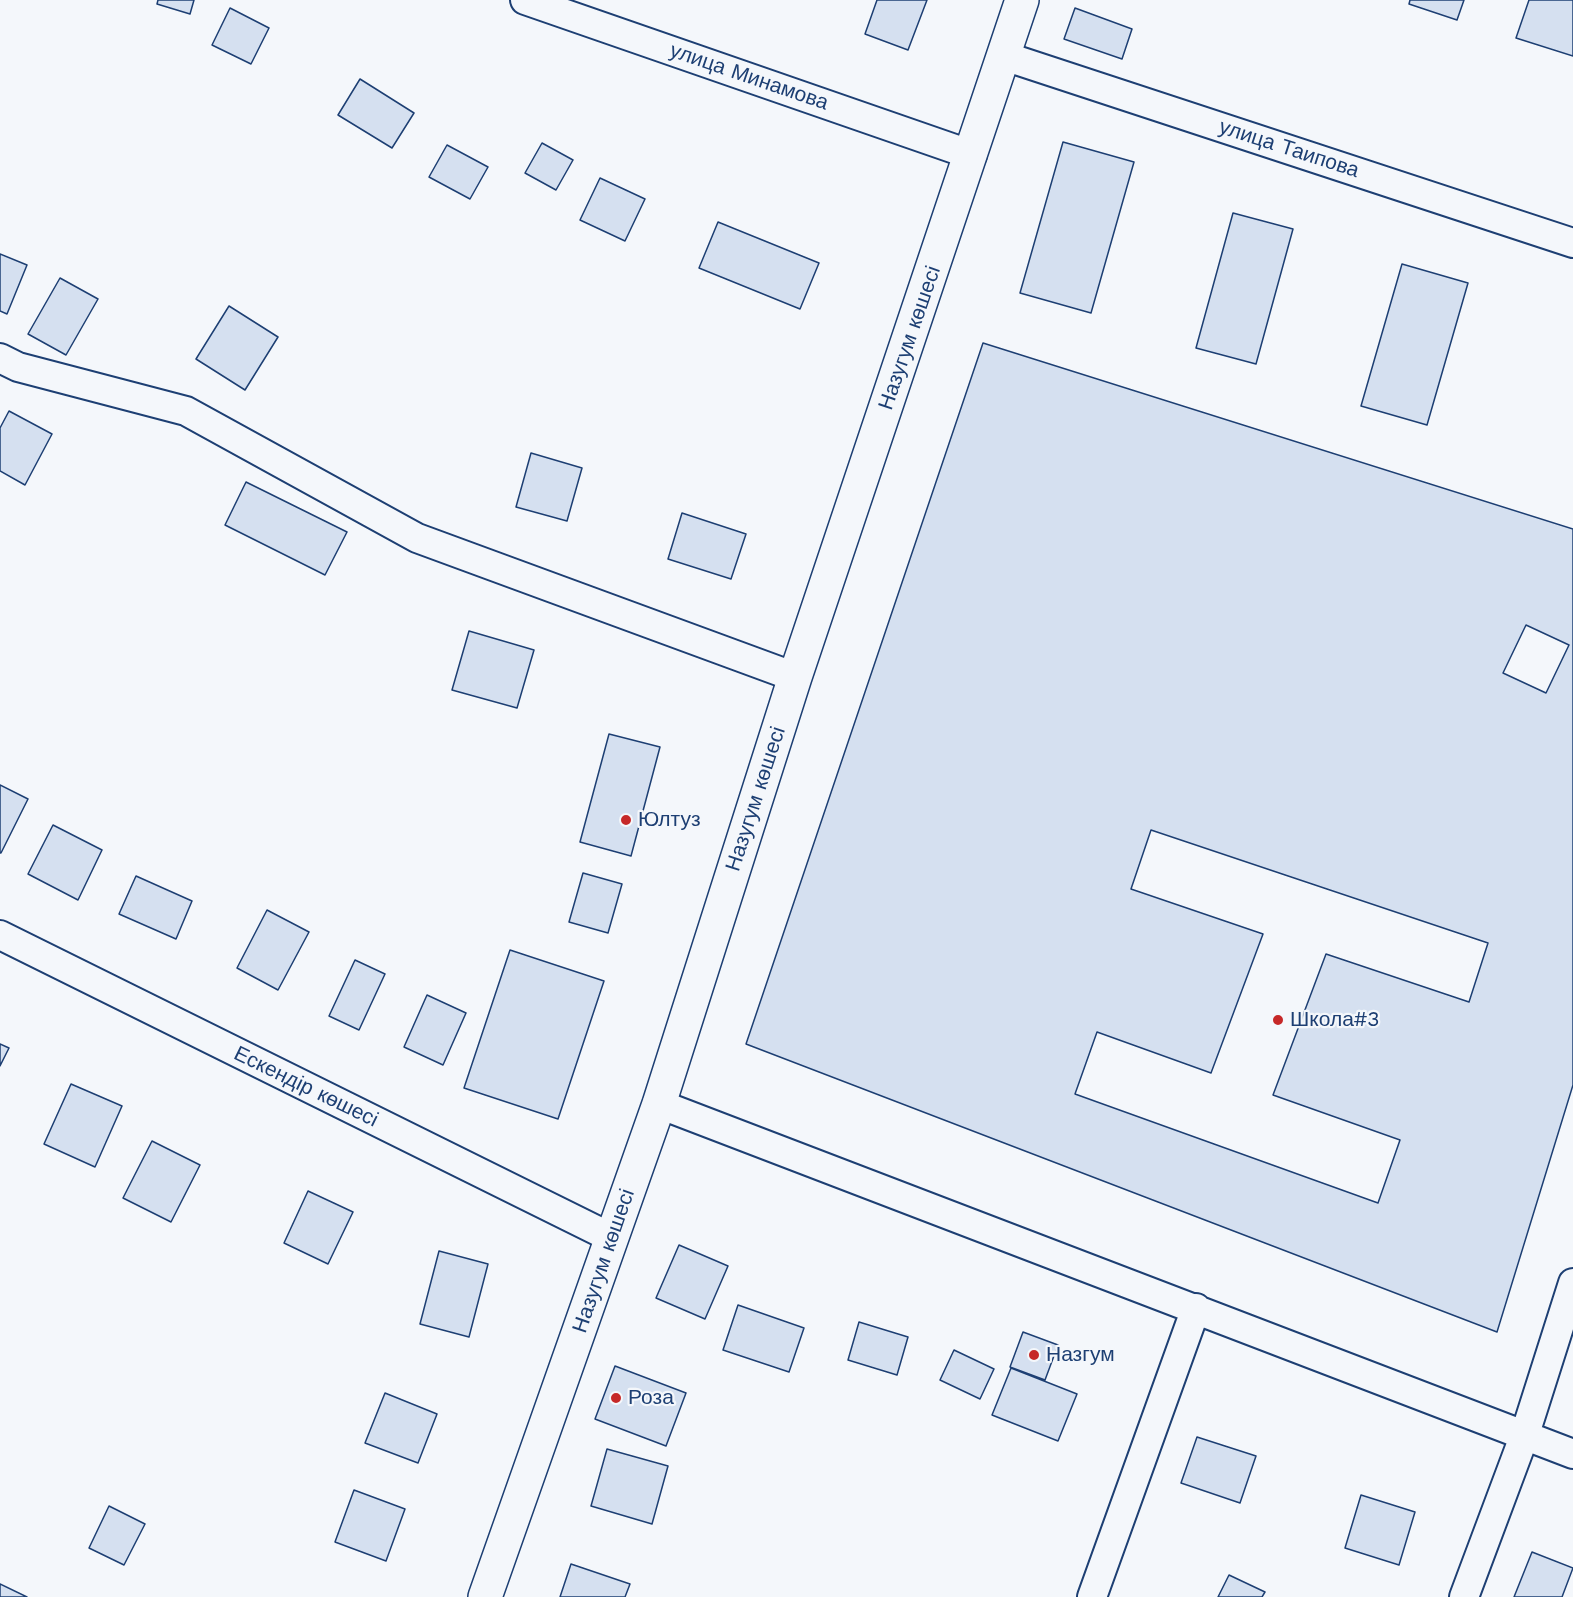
<!DOCTYPE html>
<html>
<head>
<meta charset="utf-8">
<style>
  body { margin:0 }
  canvas { display:block; background:#f4f7fb }
</style>
</head>
<body>
<canvas width="1573" height="1597"></canvas>
<script>
const ctx = document.querySelector('canvas').getContext('2d');
ctx.lineJoin = 'round';
function paint(path, color) {
  ctx.fillStyle = color;
  ctx.fill(path, 'evenodd');
}
function trace(path, color, width, dash) {
  ctx.strokeStyle = color;
  ctx.lineWidth = width;
  ctx.lineCap = dash ? 'butt' : 'round';
  ctx.setLineDash(dash || []);
  ctx.stroke(path);
}
function write(font, color, halo, rows, align = 'center') {
  ctx.font = font + ' "Work Sans",sans-serif';
  ctx.lineWidth = 4.5;
  ctx.setLineDash([]);
  ctx.textBaseline = 'middle';
  ctx.strokeStyle = halo;
  ctx.fillStyle = color;
  for (const [text, x, y, turn = 0] of rows) {
    ctx.save();
    ctx.translate(x, y);
    ctx.rotate((+turn || 0) * Math.PI / 180);
    ctx.textAlign = isNaN(turn) ? turn : align;
    if (halo) ctx.strokeText(text, 0, 0);
    ctx.fillText(text, 0, 0);
    ctx.restore();
  }
}
const building = new Path2D(`
  M158 0H194L190 14 157 4Z
  M877 0H927L908 50 865 34Z
  M1410 0H1464L1457 20 1409 4Z
  M1529 0H1573V56L1516 38Z
  M230 8 269 28 251 64 212 45Z
  M1075 8 1132 29 1122 59 1064 39Z
  M360 79 414 113 392 148 338 115Z
  M1063 142 1134 162 1091 313 1020 293Z
  M542 143 573 160 556 190 525 173Z
  M447 145 488 167 470 199 429 177Z
  M600 178 645 199 625 241 580 220Z
  M1233 213 1293 229 1256 364 1196 348Z
  M718 222 819 263 800 309 699 268Z
  M0 254 27 265 7 314 0 311Z
  M1402 264 1468 283 1427 425 1361 406Z
  M60 278 98 299 66 355 28 334Z
  M229 306 278 337 245 390 196 359Z
  M983 343 1573 529V1085L1497 1332 746 1044Z
  M9 411 52 434 25 485 0 471V428Z
  M531 453 582 468 567 521 516 507Z
  M246 482 347 532 325 575 225 525Z
  M682 513 746 534 731 579 668 559Z
  M1526 625 1569 645 1546 693 1503 673Z
  M469 631 534 650 517 708 452 690Z
  M609 734 660 747 631 856 580 842Z
  M0 785 28 799 1 853H0Z
  M53 825 102 850 78 900 28 874Z
  M1151 830 1488 943 1469 1002 1326 954 1273 1095 1400 1140 1378 1203 1075 1094 1097 1032 1211 1073 1263 934 1131 889Z
  M583 873 622 884 608 933 569 922Z
  M136 876 192 901 176 939 119 914Z
  M267 910 309 932 278 990 237 968Z
  M510 950 604 981 558 1119 464 1088Z
  M355 960 385 974 359 1030 329 1016Z
  M427 995 466 1013 443 1065 404 1047Z
  M0 1044 9 1048 0 1066Z
  M71 1084 122 1106 95 1167 44 1144Z
  M152 1141 200 1165 171 1222 123 1198Z
  M308 1191 353 1212 328 1264 284 1243Z
  M679 1245 728 1266 705 1319 656 1298Z
  M439 1251 488 1264 469 1337 420 1324Z
  M738 1305 804 1328 789 1372 723 1350Z
  M859 1322 908 1337 897 1375 848 1360Z
  M1023 1332 1058 1345 1045 1380 1010 1367Z
  M954 1350 994 1369 980 1399 940 1380Z
  M615 1366 686 1393 666 1446 595 1419Z
  M1011 1368 1077 1394 1058 1441 992 1415Z
  M385 1393 437 1414 418 1463 365 1443Z
  M1197 1437 1256 1456 1240 1503 1181 1483Z
  M607 1449 668 1466 652 1524 591 1506Z
  M354 1490 405 1509 386 1561 335 1542Z
  M1361 1495 1415 1512 1399 1565 1345 1548Z
  M109 1506 145 1524 124 1565 89 1548Z
  M1532 1552 1573 1568 1562 1597H1514Z
  M571 1564 630 1584 625 1597H560Z
  M1229 1575 1265 1592 1262 1597H1218Z
  M0 1584 27 1597H0Z`);
const street = new Path2D(`
  M525 0 972 155
  M1004 56 1573 243
  M0 358 18 367 186 411 417 538 795 677
  M0 935 612 1238
  M659 1104 1573 1454
  M1092 1597 1196 1308
  M1464 1597 1525 1434 1573 1283`);
const secondary = new Path2D(`
  M485 1597 659 1104 795 677 1022 0`);
const markers = [
  [626,820,6,"#c62828"],
  [1278,1020,6,"#c62828"],
  [1034,1355,6,"#c62828"],
  [616,1398,6,"#c62828"]
];
const streetNames = [
  ["улица Минамова",749,77,19],
  ["улица Таипова",1289,149,18],
  ["Назугум көшесі",910,338,-71],
  ["Назугум көшесі",756,799,-72],
  ["Ескендір көшесі",306,1087,26],
  ["Назугум көшесі",604,1261,-71]
];
const poiNames = [
  ["Юлтуз",638,820],
  ["Школа#3",1290,1020],
  ["Назгум",1046,1355],
  ["Роза",628,1398]
];
paint(building, '#d5e0f0');
trace(building, '#1d3f73', 1.5);
trace(street, '#1d3f73', 32);
trace(secondary, '#1d3f73', 36);
trace(street, '#f4f7fb', 28);
trace(secondary, '#f4f7fb', 33);
for (const [x, y, r, color] of markers) {
  const dot = new Path2D();
  dot.arc(x, y, r, 0, 2 * Math.PI);
  ctx.fillStyle = color;
  ctx.fill(dot);
  trace(dot, '#f4f7fb', 2);
}
write('21px', '#1d3f73', '#f4f7fb', streetNames);
write('21px', '#1d3f73', '#f4f7fb', poiNames, 'left');
</script>
</body>
</html>
